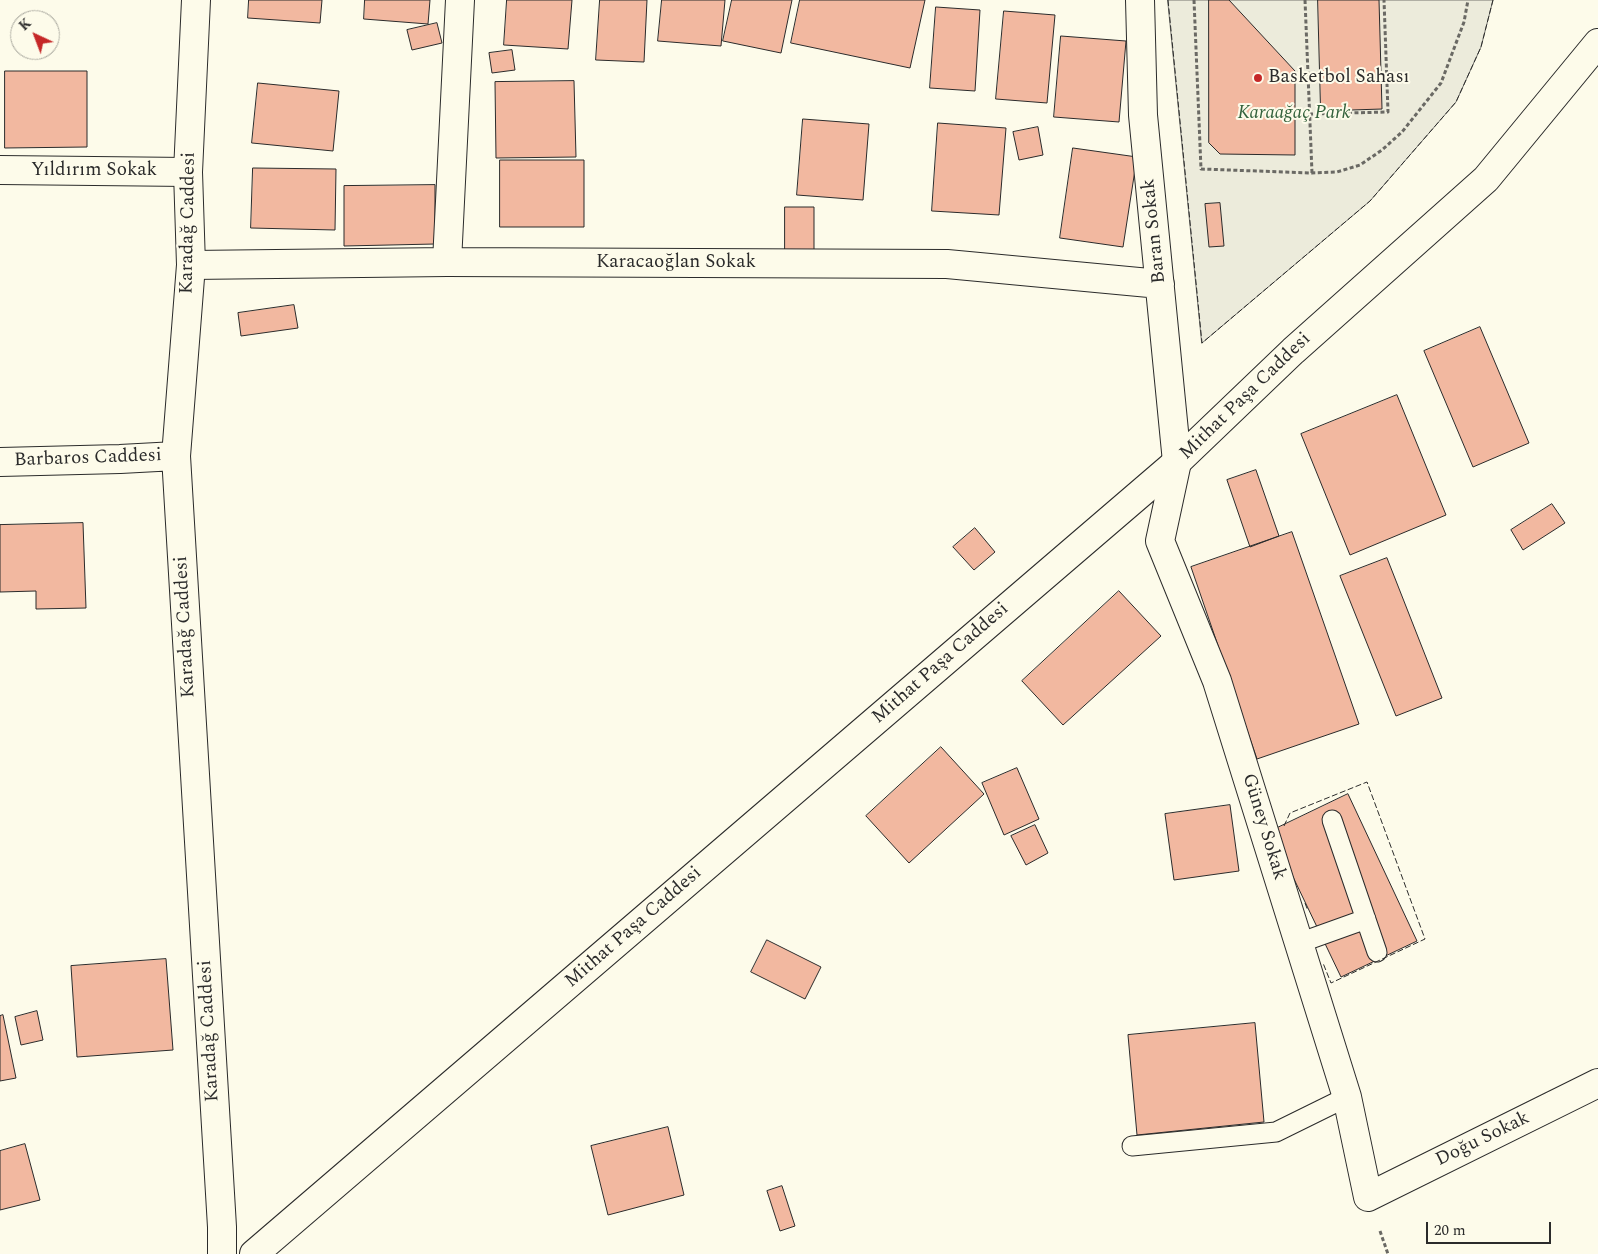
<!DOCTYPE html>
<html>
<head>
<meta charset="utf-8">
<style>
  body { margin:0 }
  #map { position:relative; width:1598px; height:1254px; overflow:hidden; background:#fdfbea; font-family:Spectral,serif }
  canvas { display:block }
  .north { position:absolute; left:10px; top:10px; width:50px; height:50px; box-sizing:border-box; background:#fdfbea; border:1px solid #a9a89e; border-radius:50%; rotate:317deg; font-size:14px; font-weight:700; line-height:20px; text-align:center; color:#2b2b2b }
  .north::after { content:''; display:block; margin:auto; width:18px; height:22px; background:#c62828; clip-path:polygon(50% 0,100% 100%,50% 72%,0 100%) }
  .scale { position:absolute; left:1426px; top:1222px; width:125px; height:22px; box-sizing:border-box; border:2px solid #2b2b2b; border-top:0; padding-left:6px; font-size:15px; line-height:18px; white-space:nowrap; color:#2b2b2b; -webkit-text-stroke:4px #fdfbea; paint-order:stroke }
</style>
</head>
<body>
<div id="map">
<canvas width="1598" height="1254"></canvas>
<div class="north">K</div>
<div class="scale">20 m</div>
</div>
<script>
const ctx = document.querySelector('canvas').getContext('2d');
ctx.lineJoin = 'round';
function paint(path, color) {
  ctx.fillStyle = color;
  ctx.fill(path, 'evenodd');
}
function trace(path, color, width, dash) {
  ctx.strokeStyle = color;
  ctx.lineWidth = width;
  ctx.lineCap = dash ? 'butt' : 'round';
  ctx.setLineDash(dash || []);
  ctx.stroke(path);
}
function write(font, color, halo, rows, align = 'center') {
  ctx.font = font + ' Spectral,serif';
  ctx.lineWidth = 4;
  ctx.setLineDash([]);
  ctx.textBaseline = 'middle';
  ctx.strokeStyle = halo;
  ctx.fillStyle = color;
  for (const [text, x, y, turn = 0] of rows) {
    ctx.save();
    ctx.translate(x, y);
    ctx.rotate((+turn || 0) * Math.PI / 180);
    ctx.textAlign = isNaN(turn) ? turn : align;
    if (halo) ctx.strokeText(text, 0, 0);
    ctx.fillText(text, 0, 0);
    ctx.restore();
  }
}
const green = new Path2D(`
  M1168 0H1493L1481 47 1456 102 1370 201 1202 343Z`);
const building = new Path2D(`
  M249 0H322L320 23 248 18Z
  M365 0H430L428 24 364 19Z
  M507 0H572L568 49 504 45Z
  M600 0H647L644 62 596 60Z
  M662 0H725L721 46 658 41Z
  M732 0H792L781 53 723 41Z
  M800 0H925L910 68 791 43Z
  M1209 0H1229L1295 71V155L1220 154 1209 143Z
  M1318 0H1379L1382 109 1321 111Z
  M936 7 980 10 975 91 930 88Z
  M1004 11 1055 15 1047 103 996 99Z
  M437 23 442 43 412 50 407 30Z
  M1061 36 1126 41 1119 122 1054 117Z
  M512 50 515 70 492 73 489 53Z
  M5 71H87V147L5 148Z
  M574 81 576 157 496 158 495 82Z
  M258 83 339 91 333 151 252 143Z
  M803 119 869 124 863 200 797 195Z
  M938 123 1006 128 999 215 932 211Z
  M1038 127 1043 155 1019 160 1013 132Z
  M1073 148 1137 157 1123 247 1060 238Z
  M500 160H584V227H500Z
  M253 168 336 169 335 230 251 228Z
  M435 185V244L344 246V186Z
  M1220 203 1224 246 1209 247 1205 204Z
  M785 207H814V252L785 253Z
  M294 305 298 328 241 336 238 313Z
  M1480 327 1529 443 1473 467 1424 351Z
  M1397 395 1446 515 1350 555 1301 434Z
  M1256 470 1279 536 1250 547 1227 480Z
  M1552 504 1565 523 1523 550 1511 530Z
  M83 523 86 608 36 609V591L0 592V525Z
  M975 528 995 552 974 570 953 547Z
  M1292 532 1359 724 1257 759 1191 567Z
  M1387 558 1442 698 1396 716 1340 576Z
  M1119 591 1161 636 1063 725 1022 681Z
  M941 747 984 794 909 863 866 816Z
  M1017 768 1039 819 1004 835 982 783Z
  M1348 794 1417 941 1341 977 1271 831Z
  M1230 805 1239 871 1174 880 1165 814Z
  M1035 825 1048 853 1026 865 1011 836Z
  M767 940 821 967 805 999 751 972Z
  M166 959 173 1050 77 1057 71 966Z
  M37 1011 43 1040 21 1045 15 1017Z
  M3 1015 16 1078 0 1081V1016Z
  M1255 1023 1264 1122 1137 1135 1128 1035Z
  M668 1127 684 1195 608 1215 591 1146Z
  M25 1144 40 1200 0 1210V1151Z
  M782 1186 795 1226 780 1231 767 1191Z`);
const path = new Path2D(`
  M1194 0 1201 169 1312 173 1337 172 1360 165 1382 150 1402 132 1441 83 1464 22 1468 0
  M1305 0 1312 173
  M1309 114 1388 112 1384 0
  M1380 1231 1388 1254`);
const service = new Path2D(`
  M1332 820 1377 952
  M1299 943 1366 919
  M1132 1146 1276 1132 1347 1097`);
const minor = new Path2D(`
  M1140 0 1143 115 1177 462 1160 541 1217 681 1347 1097 1368 1197 1598 1083
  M0 170 188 172
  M447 262 460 0
  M191 265 447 262 947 264 1160 284`);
const tertiary = new Path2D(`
  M196 0 188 172 191 265 176 456 222 1227V1254
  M0 462 120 459 176 456
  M254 1254 1177 462 1293 351 1486 179 1598 43`);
const fence = new Path2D(`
  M1168 0 1202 343 1370 201 1456 102 1481 47 1493 0
  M1284 826 1290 813 1367 782 1425 939 1331 983 1323 963
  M1305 903 1308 911`);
const markers = [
  [1258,78,5,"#c62828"]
];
const poiNames = [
  ["Basketbol Sahası",1268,78]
];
const parkNames = [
  ["Karaağaç Park",1294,114]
];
const streetNames = [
  ["Yıldırım Sokak",94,171],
  ["Karadağ Caddesi",189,223,-89],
  ["Baran Sokak",1155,231,-96],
  ["Karacaoğlan Sokak",676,263],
  ["Mithat Paşa Caddesi",1246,397,-44],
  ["Barbaros Caddesi",88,459,-2],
  ["Karadağ Caddesi",186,627,-93],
  ["Mithat Paşa Caddesi",941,664,-41],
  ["Güney Sokak",1263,827,73],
  ["Mithat Paşa Caddesi",634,928,-41],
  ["Karadağ Caddesi",210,1031,-93],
  ["Doğu Sokak",1483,1140,-26]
];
paint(green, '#ecebdb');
trace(green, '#74746e', 1);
paint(building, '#f2b8a0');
trace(building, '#2b2b2b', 1);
trace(service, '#2b2b2b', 21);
trace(minor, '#2b2b2b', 30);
trace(tertiary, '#2b2b2b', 30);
trace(path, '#6a6964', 3, [4, 2.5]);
trace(service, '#fdfbea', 19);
trace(minor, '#fdfbea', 28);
trace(tertiary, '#fdfbea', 28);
trace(fence, '#2b2b2b', 1, [6, 2.5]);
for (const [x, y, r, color] of markers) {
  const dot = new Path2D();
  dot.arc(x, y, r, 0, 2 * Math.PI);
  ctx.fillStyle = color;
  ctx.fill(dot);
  trace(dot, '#fdfbea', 2);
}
write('19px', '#2b2b2b', '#fdfbea', poiNames, 'left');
write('italic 19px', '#34623c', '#fdfbea', parkNames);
write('19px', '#2b2b2b', '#fdfbea', streetNames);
</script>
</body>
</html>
